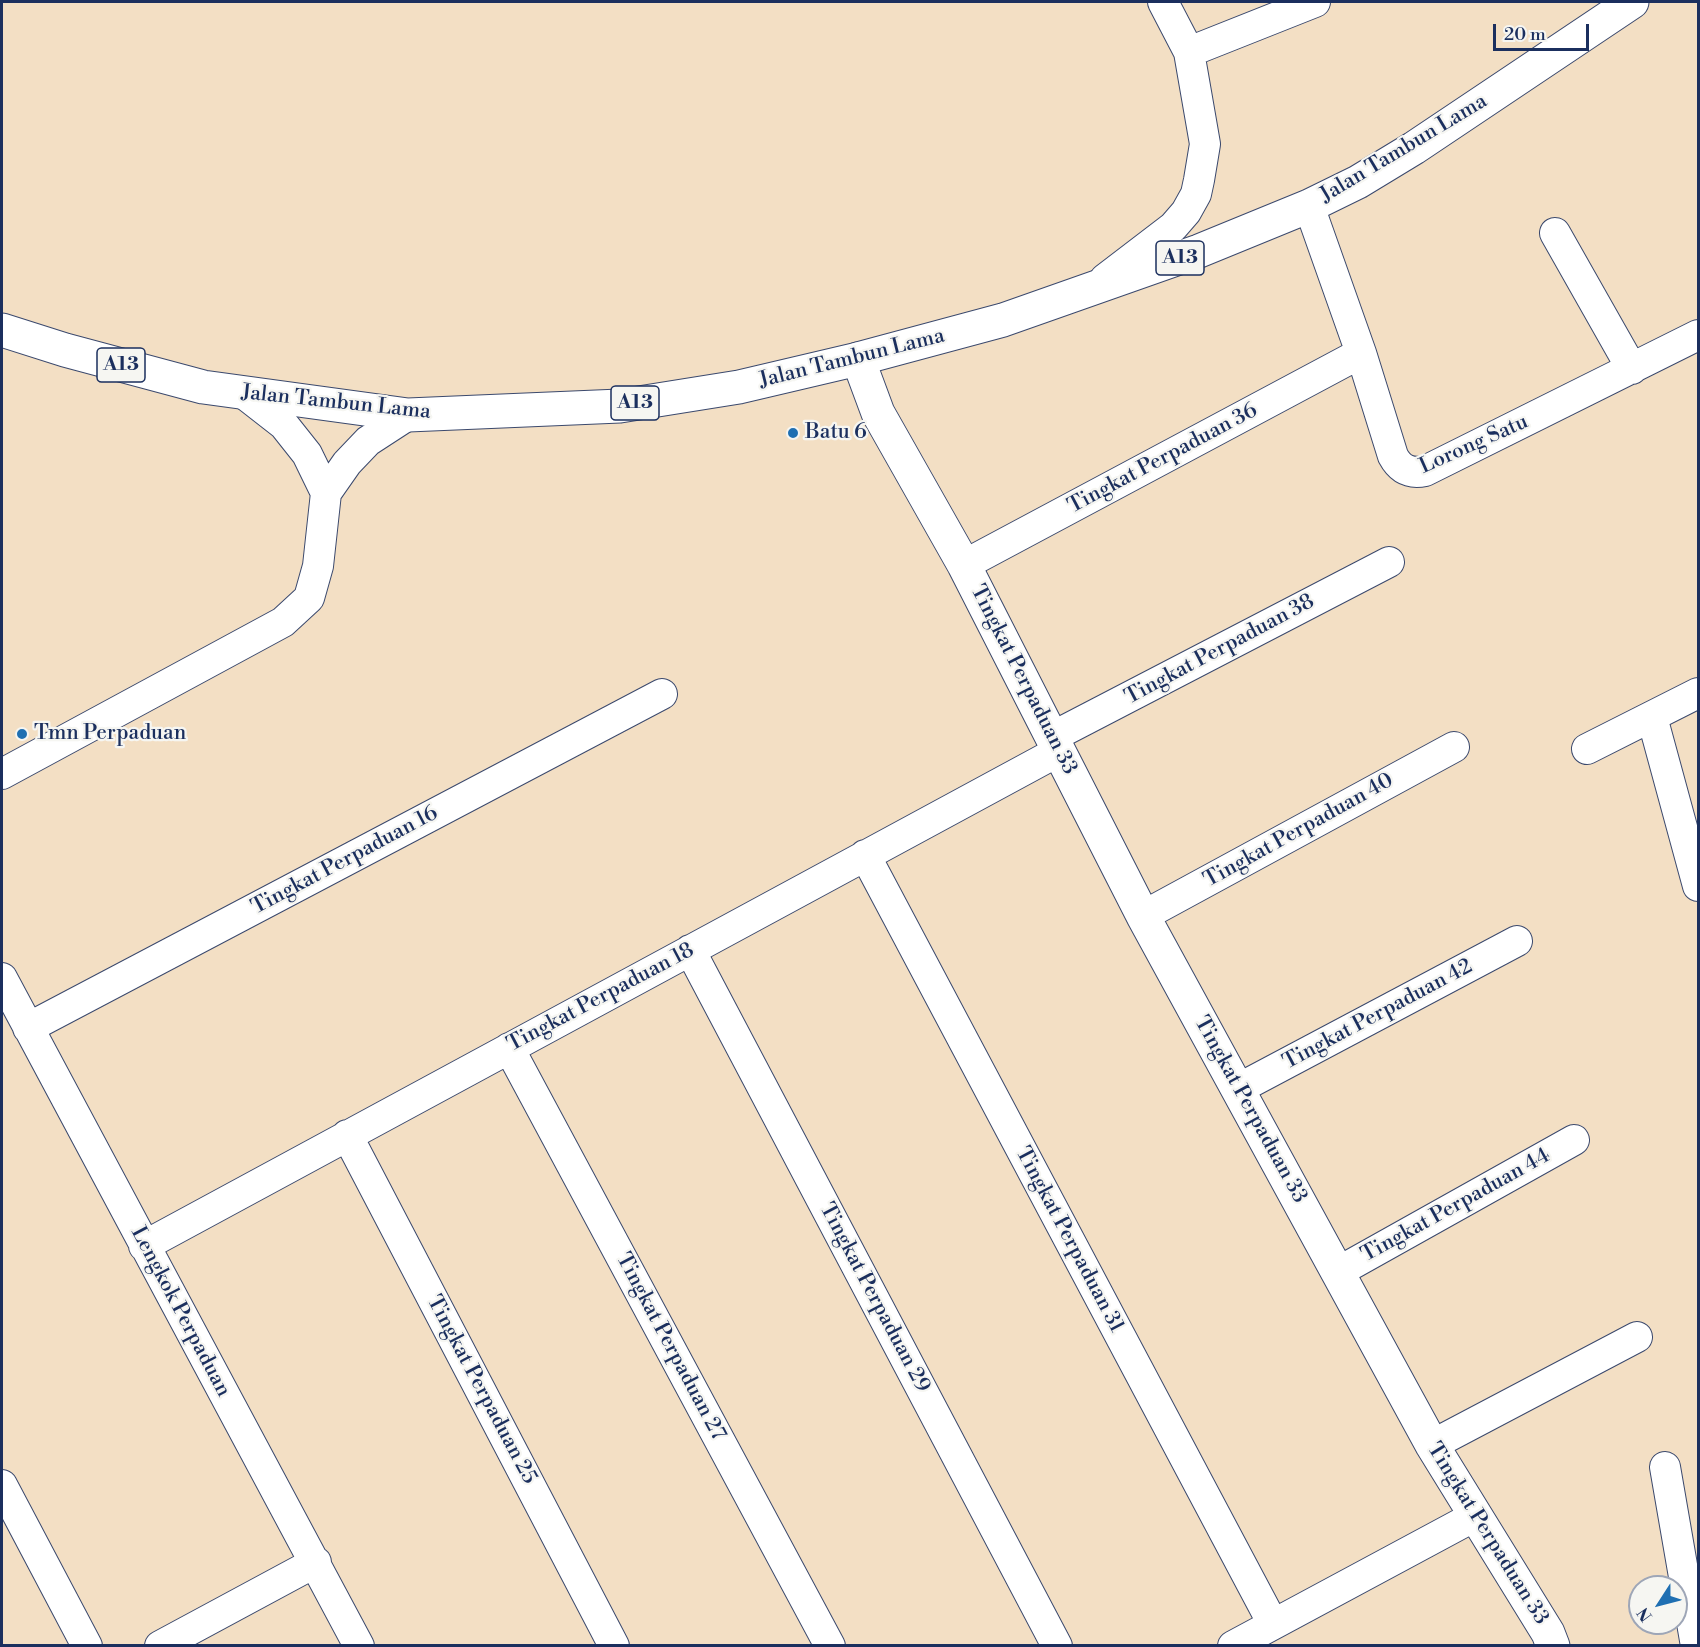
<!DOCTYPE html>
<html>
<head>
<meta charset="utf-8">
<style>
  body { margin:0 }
  #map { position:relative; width:1700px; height:1647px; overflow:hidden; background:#f3dfc4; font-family:"Libre Bodoni",serif }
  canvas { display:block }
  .frame { position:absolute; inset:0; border:3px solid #1b2f5e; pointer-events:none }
  .north { position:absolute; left:1628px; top:1575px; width:60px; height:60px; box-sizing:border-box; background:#f6f6f2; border:2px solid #9ea6b7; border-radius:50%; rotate:234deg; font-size:16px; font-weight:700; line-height:24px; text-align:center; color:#1b2f5e }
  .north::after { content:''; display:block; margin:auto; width:21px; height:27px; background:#1f6fb2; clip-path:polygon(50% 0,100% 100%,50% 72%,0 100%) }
  .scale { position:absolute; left:1493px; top:24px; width:96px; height:27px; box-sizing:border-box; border:3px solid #1b2f5e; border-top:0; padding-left:8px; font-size:18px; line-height:21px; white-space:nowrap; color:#1b2f5e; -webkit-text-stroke:4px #f6f6f2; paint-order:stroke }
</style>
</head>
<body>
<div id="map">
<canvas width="1700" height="1647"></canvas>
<div class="frame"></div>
<div class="north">N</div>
<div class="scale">20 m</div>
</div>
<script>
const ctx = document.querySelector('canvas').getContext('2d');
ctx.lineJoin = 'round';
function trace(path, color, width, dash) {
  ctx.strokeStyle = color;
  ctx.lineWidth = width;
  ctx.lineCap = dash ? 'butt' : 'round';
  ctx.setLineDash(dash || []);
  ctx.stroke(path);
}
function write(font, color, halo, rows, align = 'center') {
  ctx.font = font + ' "Libre Bodoni",serif';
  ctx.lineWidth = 4.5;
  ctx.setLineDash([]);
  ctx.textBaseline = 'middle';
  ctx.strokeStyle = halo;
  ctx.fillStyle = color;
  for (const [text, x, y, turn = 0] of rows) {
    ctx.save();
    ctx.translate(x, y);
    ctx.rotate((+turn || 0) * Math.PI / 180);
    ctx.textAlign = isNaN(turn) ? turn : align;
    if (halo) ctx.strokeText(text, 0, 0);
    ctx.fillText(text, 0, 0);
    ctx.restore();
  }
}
const minor = new Path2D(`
  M1189 52 1315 2
  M1309 206 1361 353 1393 456C1400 469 1410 474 1425 471L1698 335
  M1555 233 1632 369
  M1105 279 1173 227 1186 212 1196 194 1199 180 1205 144 1189 52 1163 2
  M243 393 284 425 307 454 326 493
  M964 565 1361 353
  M1652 717 1698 886
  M1052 737 1389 562
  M1587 749 1698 693
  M2 774 283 622 309 598 318 566 326 493 347 463 368 441 408 415
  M865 855 1273 1624
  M1143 916 1454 747
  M690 950 1057 1646
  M2 978 359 1646
  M28 1028 662 694
  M509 1048 830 1646
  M1238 1089 1517 941
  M347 1135 614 1646
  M144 1246 1059 751
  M1338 1272 1574 1140
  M1432 1445 1637 1337
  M1665 1467 1696 1646
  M2 1485 87 1646
  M160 1646 316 1562
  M1233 1646 1475 1516`);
const tertiary = new Path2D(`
  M858 359 878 413 964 565 1143 916 1432 1445 1548 1633 1553 1646`);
const primary = new Path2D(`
  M2 330 65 350 203 387 408 415 620 406 739 387 858 359 1003 320 1199 251 1309 206 1358 182 1414 148 1632 2`);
const markers = [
  [793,433,6,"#1f6fb2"],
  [22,734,6,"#1f6fb2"]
];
const shields = [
  [1180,258,48],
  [121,365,48],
  [635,403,48]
];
const shieldNames = [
  ["A13",1180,258],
  ["A13",121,365],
  ["A13",635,403]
];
const streetNames = [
  ["Jalan Tambun Lama",1404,149,-31],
  ["Jalan Tambun Lama",852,359,-14],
  ["Jalan Tambun Lama",336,403,6],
  ["Lorong Satu",1474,445,-24],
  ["Tingkat Perpaduan 36",1163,459,-28],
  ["Tingkat Perpaduan 38",1220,650,-28],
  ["Tingkat Perpaduan 33",1023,680,63],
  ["Tingkat Perpaduan 40",1299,831,-29],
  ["Tingkat Perpaduan 16",345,861,-28],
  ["Tingkat Perpaduan 18",601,998,-28],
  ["Tingkat Perpaduan 42",1378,1015,-28],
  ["Tingkat Perpaduan 33",1250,1110,61],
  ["Tingkat Perpaduan 44",1456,1206,-29],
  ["Tingkat Perpaduan 31",1069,1240,62],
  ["Tingkat Perpaduan 29",874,1298,62],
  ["Lengkok Perpaduan",180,1312,62],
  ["Tingkat Perpaduan 27",670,1347,62],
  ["Tingkat Perpaduan 25",481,1390,62],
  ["Tingkat Perpaduan 33",1487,1534,58]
];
const poiNames = [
  ["Batu 6",805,433],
  ["Tmn Perpaduan",34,734]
];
trace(minor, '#3b496d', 32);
trace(tertiary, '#3b496d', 35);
trace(primary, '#3b496d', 35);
trace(minor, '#fff', 30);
trace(tertiary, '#fff', 33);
trace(primary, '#fff', 33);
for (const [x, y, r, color] of markers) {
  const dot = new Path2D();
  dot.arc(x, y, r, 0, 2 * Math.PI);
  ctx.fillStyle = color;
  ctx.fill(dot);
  trace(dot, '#f6f6f2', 2);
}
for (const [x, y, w] of shields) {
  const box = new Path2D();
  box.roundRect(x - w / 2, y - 17, w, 34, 4.5);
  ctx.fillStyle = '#f6f6f2';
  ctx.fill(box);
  trace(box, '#1b2f5e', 1.5);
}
write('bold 20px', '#1b2f5e', null, shieldNames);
write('21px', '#1b2f5e', '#f6f6f2', streetNames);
write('21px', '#1b2f5e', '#f6f6f2', poiNames, 'left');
</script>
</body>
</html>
